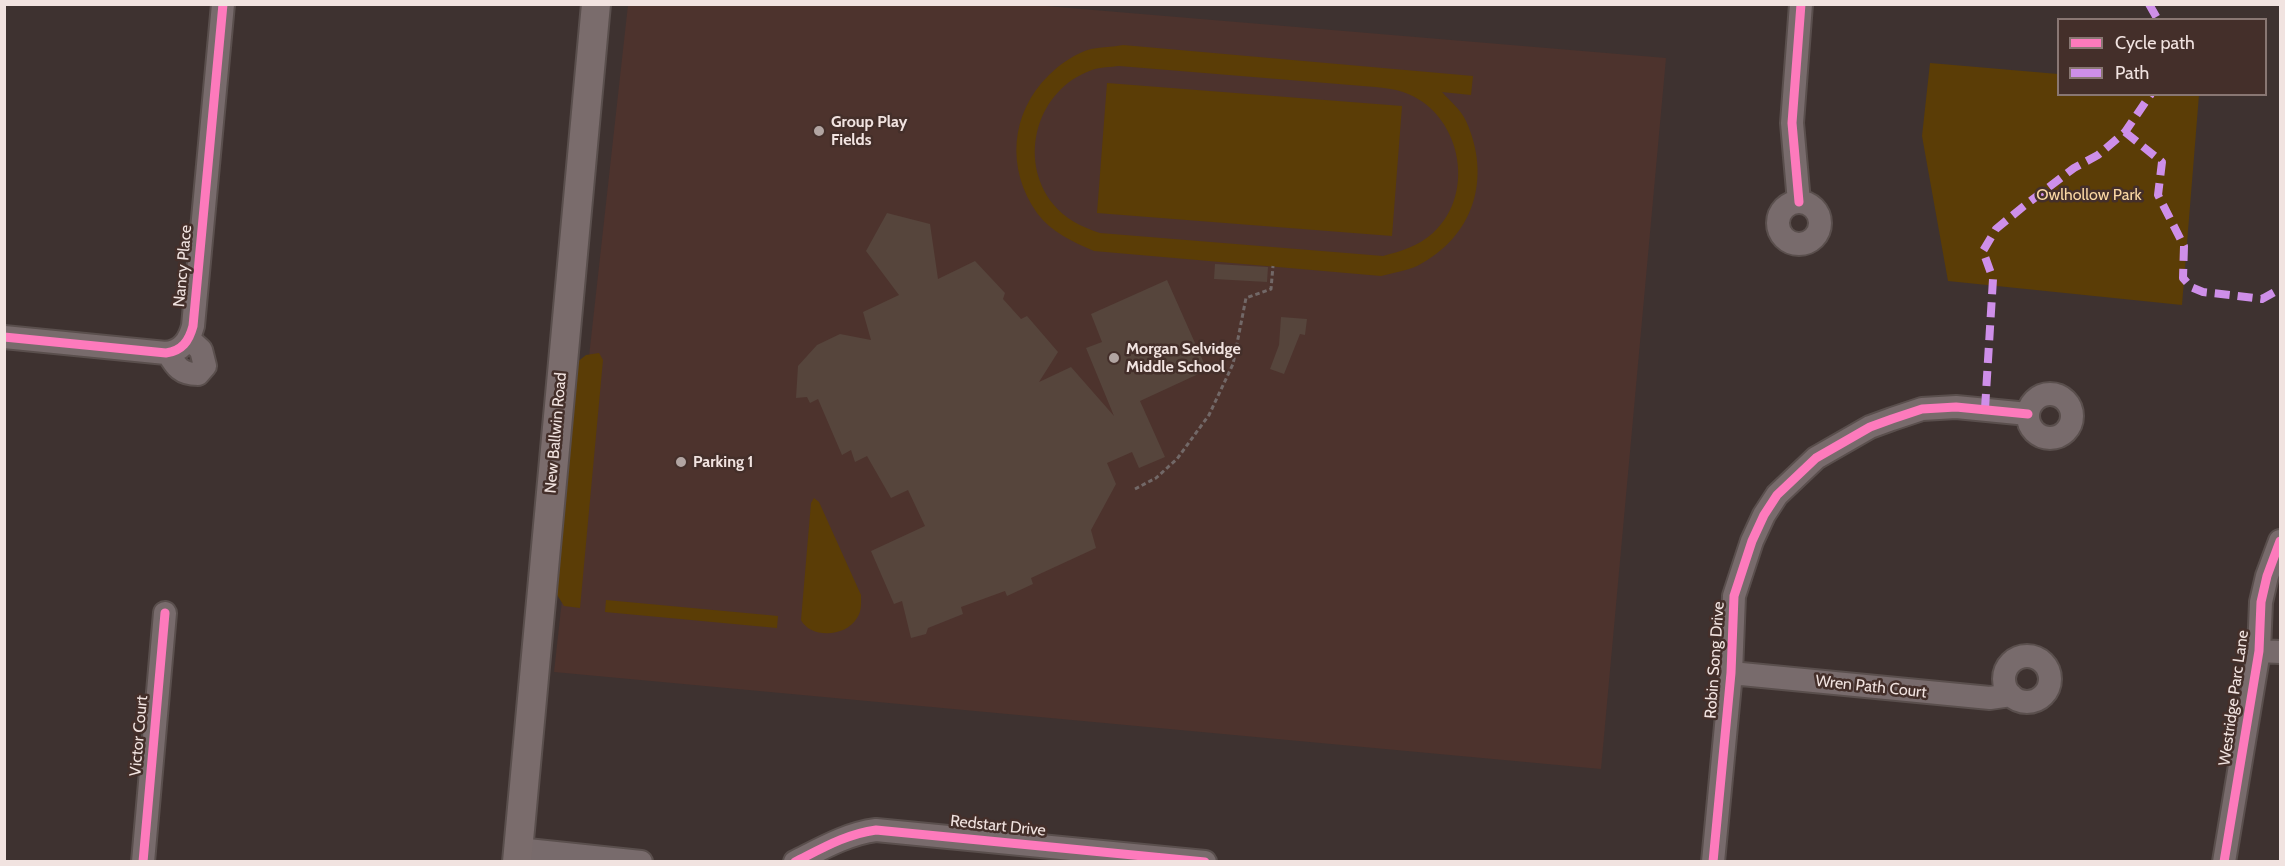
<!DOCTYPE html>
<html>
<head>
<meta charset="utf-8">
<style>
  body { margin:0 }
  #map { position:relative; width:2285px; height:866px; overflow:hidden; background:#3e3230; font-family:Cabin,sans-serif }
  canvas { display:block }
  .frame { position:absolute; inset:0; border:6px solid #f1e3e0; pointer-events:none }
  .legend { position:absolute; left:2057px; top:18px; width:210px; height:78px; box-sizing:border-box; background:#442f2a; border:2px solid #897773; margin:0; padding:8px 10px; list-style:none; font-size:18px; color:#f1e3e0 }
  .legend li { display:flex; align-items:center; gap:12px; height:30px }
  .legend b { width:30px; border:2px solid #897773 }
</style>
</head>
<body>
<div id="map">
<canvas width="2285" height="866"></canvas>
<div class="frame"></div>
<ul class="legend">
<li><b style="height:8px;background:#fd7abc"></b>Cycle path</li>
<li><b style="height:8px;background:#ce8fe9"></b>Path</li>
</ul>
</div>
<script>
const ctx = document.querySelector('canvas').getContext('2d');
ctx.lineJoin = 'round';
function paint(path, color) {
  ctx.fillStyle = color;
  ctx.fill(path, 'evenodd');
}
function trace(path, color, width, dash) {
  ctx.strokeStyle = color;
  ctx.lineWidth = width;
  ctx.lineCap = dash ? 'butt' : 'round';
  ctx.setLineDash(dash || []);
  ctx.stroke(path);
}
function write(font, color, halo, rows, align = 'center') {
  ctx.font = font + ' Cabin,sans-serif';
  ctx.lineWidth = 5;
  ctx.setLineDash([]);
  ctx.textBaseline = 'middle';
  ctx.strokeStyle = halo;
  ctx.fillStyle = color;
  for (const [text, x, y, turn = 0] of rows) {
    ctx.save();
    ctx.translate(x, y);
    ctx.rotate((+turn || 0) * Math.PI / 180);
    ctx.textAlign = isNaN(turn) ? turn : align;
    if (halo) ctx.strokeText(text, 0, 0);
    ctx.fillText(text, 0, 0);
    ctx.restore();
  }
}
const built = new Path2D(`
  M628 5H1034L1666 58 1601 769 554 672Z`);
const green = new Path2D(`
  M1123 45 1473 76 1471 95 1442 92C1450 101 1461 110 1466 121 1492 178 1474 237 1417 266 1406 271 1392 273 1381 276L1094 251C1073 242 1051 232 1037 213 1006 169 1010 113 1049 75 1060 64 1076 53 1091 49 1102 47 1113 47 1123 45ZM1119 66 1375 87C1384 88 1394 89 1403 92 1460 111 1478 192 1433 233 1418 246 1402 251 1383 256L1100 233C1082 227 1065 219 1053 204 1017 159 1037 89 1092 70 1100 67 1111 67 1119 66Z
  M1930 63 2058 74V94L2199 95 2182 305 1948 281 1922 136Z
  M1107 83 1402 106 1392 236 1097 213Z
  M599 353 603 360 580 608 564 606 554 590 576 363 586 355Z
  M814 498 819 502 861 595C861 602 862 611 857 618 846 637 811 639 801 620L811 503Z
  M606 600 778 616 777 628 605 612Z`);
const building = new Path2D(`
  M887 213 930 224 938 279 975 261 1005 293 1003 299 1021 319 1027 316 1058 352 1039 382 1071 367 1114 416 1086 348 1102 342 1091 314 1167 280 1207 370 1140 401 1165 457 1139 468 1132 452 1107 463 1116 484 1091 530 1096 548 1031 578 1033 584 1007 596 1005 591 961 607 963 614 928 628 926 634 911 638 902 601 894 604 871 551 925 526 908 490 891 498 867 456 855 462 851 450 842 455 818 399 810 403 807 397 796 398 798 366 817 345 840 334 871 340 863 312 899 295 866 251Z
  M1215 264 1268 267 1267 282 1214 279Z
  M1281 317 1307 319 1305 335 1300 334 1284 374 1270 369 1279 345Z`);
const path = new Path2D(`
  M1135 489 1156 478 1177 459 1209 415 1233 364 1246 298 1271 289 1273 266`);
const minor = new Path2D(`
  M1799 202 1792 123 1801 4
  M1778 223a21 21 0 1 1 42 0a21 21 0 1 1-42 0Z
  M4 337 166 353C182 351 189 341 193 326L223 4
  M168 353C176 367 181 374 198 374L205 366 201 350 189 339
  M2028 416a22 22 0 1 1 44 0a22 22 0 1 1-44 0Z
  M2259 651 2280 652
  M2004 679a23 23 0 1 1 46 0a23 23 0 1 1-46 0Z
  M1731 673 1990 698 2011 695
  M518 849 641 862
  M143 862 165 613
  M795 862C821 849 846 834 876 830L1205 862
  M1713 862 1731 673 1734 596 1752 541 1764 515 1777 495 1816 458 1870 427 1892 419 1922 409 1956 407 2028 414
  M2224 862 2259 651 2261 602 2267 576 2280 541`);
const major = new Path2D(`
  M517 862 596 4`);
const quiet = new Path2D(`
  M2149 4 2158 20
  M2125 132 2162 162 2158 195 2184 246 2183 278 2191 287 2203 292 2230 295 2262 299 2280 289
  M1985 409 1993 279 1983 251 1996 229 2024 206 2074 168 2098 155 2125 132 2151 94`);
const cycleway = new Path2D(`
  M1799 202 1792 123 1801 4
  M4 337 166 353C182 351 189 341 193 326L223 4
  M143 862 165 613
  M795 862C821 849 846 834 876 830L1205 862
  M1713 862 1731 673 1734 596 1752 541 1764 515 1777 495 1816 458 1870 427 1892 419 1922 409 1956 407 2028 414
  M2224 862 2259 651 2261 602 2267 576 2280 541`);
const markers = [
  [819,131,6,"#b2a5a2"],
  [1114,358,6,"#b2a5a2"],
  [681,462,6,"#b2a5a2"]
];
const poiNames = [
  ["Group Play",831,122],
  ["Fields",831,140],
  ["Morgan Selvidge",1126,349],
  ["Middle School",1126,367],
  ["Parking 1",693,462]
];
const parkNames = [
  ["Owlhollow Park",2089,195]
];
const streetNames = [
  ["Nancy Place",183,266,-85],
  ["New Ballwin Road",556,433,-85],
  ["Robin Song Drive",1715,660,-86],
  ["Wren Path Court",1871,687,6],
  ["Westridge Parc Lane",2234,698,-82],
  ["Victor Court",139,736,-85],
  ["Redstart Drive",998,826,6]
];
paint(built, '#4d332d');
paint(green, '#5b3d06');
paint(building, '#56453c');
trace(minor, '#5a4f4d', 26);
trace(major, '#5a4f4d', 32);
trace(path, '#726867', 3, [4.5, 3]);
trace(minor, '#786b6c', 22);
trace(major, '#7a6c6c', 28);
trace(quiet, '#ce8fe9', 8, [15, 8]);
trace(cycleway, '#fd7abc', 9);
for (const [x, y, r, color] of markers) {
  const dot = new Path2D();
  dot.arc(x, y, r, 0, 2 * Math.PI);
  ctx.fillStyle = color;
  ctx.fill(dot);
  trace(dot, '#442f2a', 2);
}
write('bold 16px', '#f1e3e0', '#442f2a', poiNames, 'left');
write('16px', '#f9d6a3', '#442f2a', parkNames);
write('16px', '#f1e3e0', '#442f2a', streetNames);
</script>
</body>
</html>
